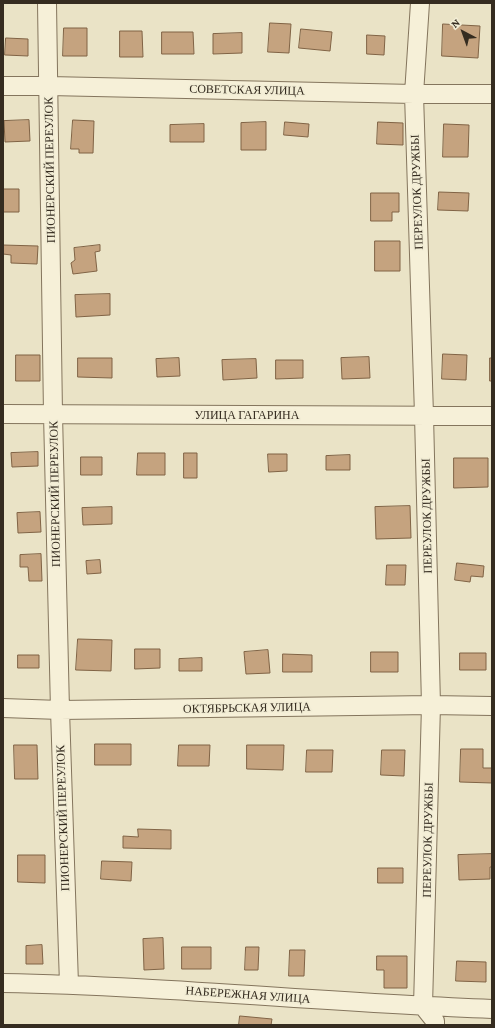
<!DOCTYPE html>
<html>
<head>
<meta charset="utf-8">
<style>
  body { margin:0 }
  #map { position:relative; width:495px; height:1028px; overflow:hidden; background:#eae3c6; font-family:"Crimson Pro",serif }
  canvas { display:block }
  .frame { position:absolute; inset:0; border:4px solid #352c20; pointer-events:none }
  .north { position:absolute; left:443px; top:12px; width:40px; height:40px; -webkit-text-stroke:3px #f2edd5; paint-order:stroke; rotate:319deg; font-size:11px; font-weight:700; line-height:16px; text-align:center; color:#352c20 }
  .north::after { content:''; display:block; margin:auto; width:14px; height:18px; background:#352c20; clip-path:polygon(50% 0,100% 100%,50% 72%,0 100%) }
</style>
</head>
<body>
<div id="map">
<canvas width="495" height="1028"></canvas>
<div class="frame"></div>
<div class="north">N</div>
</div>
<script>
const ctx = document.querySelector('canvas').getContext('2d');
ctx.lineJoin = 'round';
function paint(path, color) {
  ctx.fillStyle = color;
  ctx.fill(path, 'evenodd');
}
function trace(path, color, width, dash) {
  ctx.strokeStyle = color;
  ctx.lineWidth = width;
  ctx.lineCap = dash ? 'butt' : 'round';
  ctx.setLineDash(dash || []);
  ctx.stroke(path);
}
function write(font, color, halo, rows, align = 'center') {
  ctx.font = font + ' "Crimson Pro",serif';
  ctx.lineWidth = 3.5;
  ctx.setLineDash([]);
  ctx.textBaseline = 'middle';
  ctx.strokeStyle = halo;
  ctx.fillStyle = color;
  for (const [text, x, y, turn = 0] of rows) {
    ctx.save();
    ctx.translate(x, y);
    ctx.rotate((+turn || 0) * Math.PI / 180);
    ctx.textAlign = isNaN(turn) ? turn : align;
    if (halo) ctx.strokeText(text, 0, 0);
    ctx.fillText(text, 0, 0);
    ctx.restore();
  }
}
const building = new Path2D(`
  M270 23 291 24 289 53 268 52Z
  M443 24 480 26 478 58 442 56Z
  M64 28H87V56H63Z
  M301 29 332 32 330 51 299 48Z
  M120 31H142L143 57H120Z
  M162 32H193L194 54H162Z
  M242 33V53L213 54V34Z
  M367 35 385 36 384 55 367 54Z
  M6 38 28 39V56L5 55Z
  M29 120 30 141 5 142 4 121Z
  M73 120 94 121 93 153H79V149H71Z
  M266 122V150H241V123Z
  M285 122 309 124 308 137 284 135Z
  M378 122 403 123V145L377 144Z
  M204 124V142H170V125Z
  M444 124 469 125 468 157H443Z
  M3 189H19V212H3Z
  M439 192 469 193 468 211 438 210Z
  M371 193H399V212H392V221H371Z
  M375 241H400V271H375Z
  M3 245 38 246 37 264 11 263V255L3 254Z
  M100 245V251L95 252 97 271 73 274 71 263 75 260 74 248Z
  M110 294V315L76 317 75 295Z
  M443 354 467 355 466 380 442 379Z
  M16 355H40V381H16Z
  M369 357 370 378 342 379 341 358Z
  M78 358H112V378L78 377Z
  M179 358 180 376 157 377 156 359Z
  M490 358H492V381H490Z
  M256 359 257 378 223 380 222 360Z
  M276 360H303V378L276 379Z
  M38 452V466L12 467 11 453Z
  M138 453H165V475H137Z
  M184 453H197V478H184Z
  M268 454H287V471L269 472Z
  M350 455V470H326V456Z
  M81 457H102V475H81Z
  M454 458H488V487L454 488Z
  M410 506 411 538 376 539 375 507Z
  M112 507V524L83 525 82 508Z
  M40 512 41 532 18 533 17 513Z
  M41 554 42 581H29L28 567H20V555Z
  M100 560 101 573 87 574 86 561Z
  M457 563 484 566 483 577 471 576 470 582 455 580Z
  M387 565H406L405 585H386Z
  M78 639 112 640 111 671 76 670Z
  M135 649H160V668L135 669Z
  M268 650 270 673 246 674 244 652Z
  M371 652H398V672H371Z
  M460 653H486V670H460Z
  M283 654 312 655V672H283Z
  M18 655H39V668H18Z
  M202 658V671H179V659Z
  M95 744H131V765H95Z
  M14 745H37L38 779H15Z
  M179 745H210L209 766H178Z
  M247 745H284L283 770 247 769Z
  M461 749H483V768H492V783L460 782Z
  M307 750H333L332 772H306Z
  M382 750H405L404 776 381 775Z
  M138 829 171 830V849L123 848V836L138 837Z
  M492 854V867H490V879L459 880 458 855Z
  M18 855H45V883L18 882Z
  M102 861 132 862 131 881 101 879Z
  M378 868H403V883H378Z
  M163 938 164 969 144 970 143 939Z
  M42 945 43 964H26V946Z
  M182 947H211V969H182Z
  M246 947H259L258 970H245Z
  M290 950H305L304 976H289Z
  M377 956H407V988H384V970H377Z
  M457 961 486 962V982L456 981Z
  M240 1016 272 1019 271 1025H239Z`);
const street = new Path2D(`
  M47 3 53 414 60 710 69 984
  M420 3 414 94 424 415 431 705 423 1006 435 1021V1025
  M3 86H49L414 94H492
  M3 414 492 416
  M3 708 60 710 431 705 492 706
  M3 983C166 986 329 1003 492 1009`);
const streetNames = [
  ["СОВЕТСКАЯ УЛИЦА",247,90,1],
  ["ПИОНЕРСКИЙ ПЕРЕУЛОК",50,170,-91],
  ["ПЕРЕУЛОК ДРУЖБЫ",417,192,-92],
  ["УЛИЦА ГАГАРИНА",247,415],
  ["ПИОНЕРСКИЙ ПЕРЕУЛОК",55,494,-91],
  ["ПЕРЕУЛОК ДРУЖБЫ",427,516,-91],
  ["ОКТЯБРЬСКАЯ УЛИЦА",247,708,-1],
  ["ПИОНЕРСКИЙ ПЕРЕУЛОК",63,818,-92],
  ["ПЕРЕУЛОК ДРУЖБЫ",428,840,-89],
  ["НАБЕРЕЖНАЯ УЛИЦА",248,995,4]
];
paint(building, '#c5a37f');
trace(building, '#806345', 1);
trace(street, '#84755d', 20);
trace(street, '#f6f0d8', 18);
write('12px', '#352c20', '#f2edd5', streetNames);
</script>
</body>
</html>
